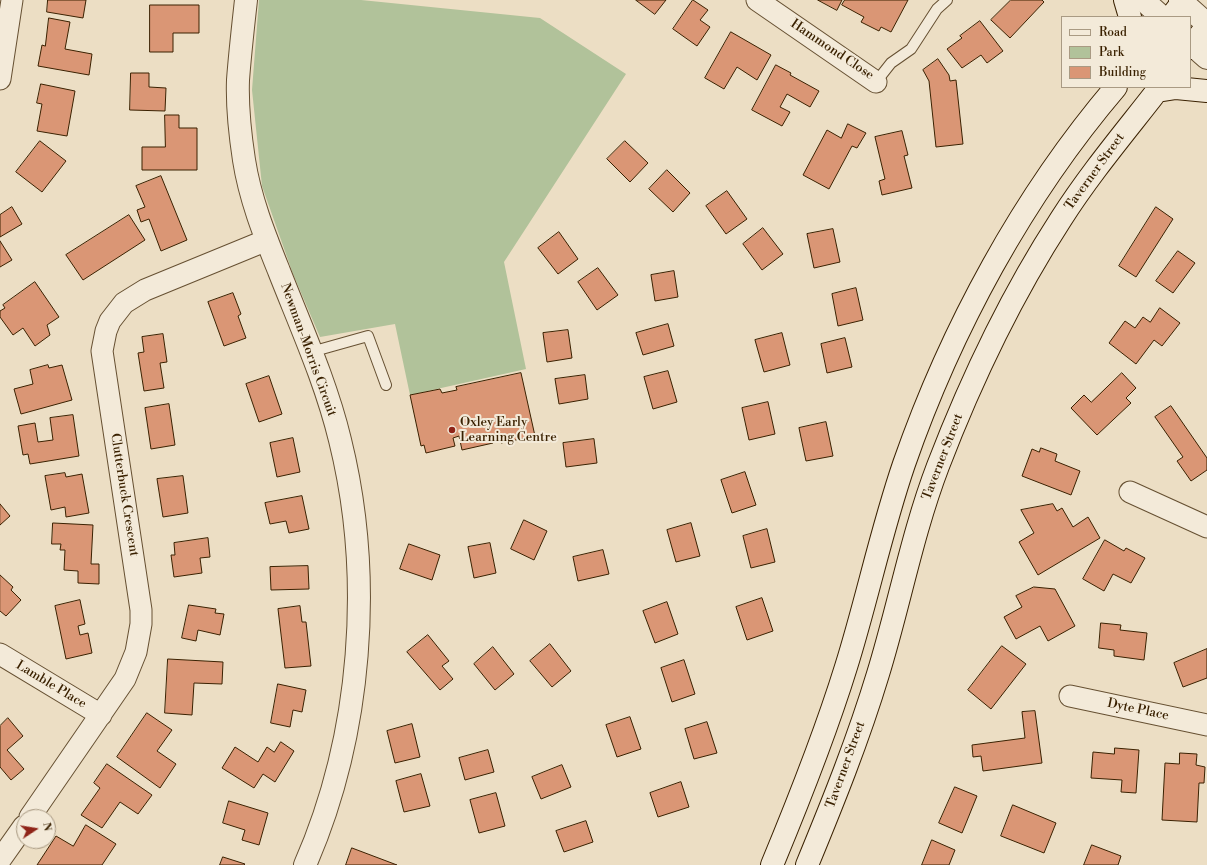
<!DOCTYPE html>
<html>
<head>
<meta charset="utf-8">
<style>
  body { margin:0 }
  #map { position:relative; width:1207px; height:865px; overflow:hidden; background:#ecdec4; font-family:"Libre Bodoni",serif }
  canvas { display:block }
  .legend { position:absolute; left:1061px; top:16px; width:130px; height:72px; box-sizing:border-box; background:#f3ead9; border:1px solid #a99a83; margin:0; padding:5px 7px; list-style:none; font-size:12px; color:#3a2101 }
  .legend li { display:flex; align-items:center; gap:8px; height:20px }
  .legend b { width:20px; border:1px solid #a99a83 }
  .north { position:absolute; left:16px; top:809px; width:40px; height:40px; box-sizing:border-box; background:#f3ead9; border:1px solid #a99a83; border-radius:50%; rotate:78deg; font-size:11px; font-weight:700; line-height:16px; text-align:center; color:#3a2101 }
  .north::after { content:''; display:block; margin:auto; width:14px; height:18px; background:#8f2418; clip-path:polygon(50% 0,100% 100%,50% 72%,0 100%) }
</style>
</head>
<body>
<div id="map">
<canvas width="1207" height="865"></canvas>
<ul class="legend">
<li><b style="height:5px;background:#f3ead9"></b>Road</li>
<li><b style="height:11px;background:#b1c29a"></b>Park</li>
<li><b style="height:11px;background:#da9675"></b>Building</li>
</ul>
<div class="north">N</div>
</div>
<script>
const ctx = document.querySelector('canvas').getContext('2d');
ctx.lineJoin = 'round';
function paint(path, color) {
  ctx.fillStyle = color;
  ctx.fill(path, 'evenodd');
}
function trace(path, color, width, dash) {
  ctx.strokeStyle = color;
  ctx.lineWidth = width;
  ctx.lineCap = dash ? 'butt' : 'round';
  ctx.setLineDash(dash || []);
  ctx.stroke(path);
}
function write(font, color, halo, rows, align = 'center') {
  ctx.font = font + ' "Libre Bodoni",serif';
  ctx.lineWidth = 4;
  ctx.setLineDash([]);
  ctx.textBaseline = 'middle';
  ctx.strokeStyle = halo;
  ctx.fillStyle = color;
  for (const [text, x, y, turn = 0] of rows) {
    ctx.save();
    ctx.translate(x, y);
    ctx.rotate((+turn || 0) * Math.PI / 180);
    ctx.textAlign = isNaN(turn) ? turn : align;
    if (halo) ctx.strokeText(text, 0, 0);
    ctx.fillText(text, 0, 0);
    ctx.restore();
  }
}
const green = new Path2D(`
  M259 0H361L540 18 626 74 504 262 526 369 410 395 395 324 320 337 293 274 262 186 252 90Z`);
const building = new Path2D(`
  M48 0H86L83 18 47 12Z
  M636 0H666L655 14Z
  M693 0 708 10 700 20 710 27 697 46 673 29Z
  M818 0H842L837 10Z
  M845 0H908L891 32 881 27 879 31 861 22 864 17 842 5Z
  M1011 0H1042L1044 2 1010 38 991 20Z
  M150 5H199V33H173V52H150Z
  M49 18 70 22 65 49 92 54 89 75 38 66 42 45 45 46Z
  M980 21 1003 51 987 63 981 55 962 68 947 49 962 38 960 36Z
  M731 32 771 55 757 80 737 67 724 89 705 78Z
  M938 59 949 75 950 81 956 80 963 144 936 147 929 81 923 70Z
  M776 65 791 73 790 75 819 91 810 107 787 94 780 107 790 112 782 126 752 110Z
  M131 73H149V87L166 88 165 111 130 110Z
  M41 84 75 91 67 136 37 131 42 104 37 103Z
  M165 115H179V128H197V170H142V147H165Z
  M848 124 866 133 857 148 852 146 829 189 803 175 827 130 841 138Z
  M902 131 908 155 904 156 912 188 882 195 879 181 885 179 875 137Z
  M40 141 66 161 42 192 16 172Z
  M625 141 648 163 630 182 607 159Z
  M667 170 690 193 673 212 649 189Z
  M161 176 187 240 161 251 149 219 141 222 137 210 145 207 136 186Z
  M727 191 747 219 726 234 706 206Z
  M12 207 22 224 0 237V215Z
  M1156 207 1173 219 1136 277 1119 266Z
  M129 215 145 240 83 280 66 255Z
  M763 228 783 254 762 270 743 244Z
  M833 229 840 262 814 268 807 234Z
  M559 232 578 259 558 274 538 248Z
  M0 241 12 260 0 267Z
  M1178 251 1195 263 1173 293 1156 281Z
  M598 268 618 295 597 310 578 282Z
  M674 271 678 297 655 301 651 275Z
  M35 282 59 317 47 325 50 335 35 346 23 328 13 335 0 317V311L5 308 3 305Z
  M856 288 863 320 838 326 832 294Z
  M233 293 241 314 238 316 246 338 224 346 208 302Z
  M1160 308 1180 323 1162 346 1154 340 1136 364 1109 343 1125 321 1135 328 1143 317 1150 322Z
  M668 324 674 346 643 355 636 333Z
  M568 330 572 358 547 362 543 333Z
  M782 333 790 365 764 372 755 340Z
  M163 334 167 362 160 363 164 388 144 391 138 353 144 352 142 337Z
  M845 338 852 367 827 373 821 344Z
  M48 365 49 368 62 365 72 400 21 414 14 389 33 384 30 370Z
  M668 371 677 402 653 409 644 377Z
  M521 373 535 436 501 443 499 433 492 435 493 443 462 450 459 436 453 438 455 446 426 453 424 445 421 446 410 395 440 389 442 393 457 390 456 387Z
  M1122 373 1136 388 1126 398 1131 403 1097 435 1071 408 1084 395 1091 402Z
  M585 375 588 399 559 404 555 379Z
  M269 376 282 414 259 422 246 384Z
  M768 402 775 434 749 440 742 408Z
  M169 404 175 445 151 449 145 408Z
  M1171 406 1207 458V470L1191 481 1177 461 1183 457 1155 417Z
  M73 415 79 456 30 464 28 454 23 455 18 426 35 423 38 442 53 440 50 418Z
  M826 422 833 456 806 461 799 428Z
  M293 438 300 472 277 477 270 443Z
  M594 439 597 463 566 467 563 443Z
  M1041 448 1057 454 1055 461 1080 471 1071 495 1022 476 1032 449 1039 452Z
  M745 472 756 505 732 513 721 480Z
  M65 473 66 477 82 474 89 513 66 517 65 507 51 510 45 476Z
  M183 476 188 513 163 517 157 479Z
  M302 496 309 529 289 533 286 521 270 524 265 503Z
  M0 504 10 516 0 525Z
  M1053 504 1057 511 1062 508 1073 527 1088 517 1100 538 1038 575 1019 542 1034 533 1021 510Z
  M524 520 547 531 534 560 511 549Z
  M53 523 93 525 91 564H99V584L78 583V571L64 570 65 550H60L61 544H52Z
  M691 523 700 556 676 562 667 530Z
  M767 529 775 562 751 568 743 536Z
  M208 538 210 557 200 558 202 573 174 577 171 555H175L174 543Z
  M1105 540 1124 551 1126 548 1145 558 1131 583 1113 574 1104 591 1083 579Z
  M490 543 496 573 474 578 468 547Z
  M409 544 440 555 432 580 400 569Z
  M603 550 609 574 578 581 573 557Z
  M308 566 309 589 271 590 270 567Z
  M0 575 13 587 11 590 21 600 6 616 0 611Z
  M1034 587 1055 589 1075 626 1048 641 1040 626 1016 639 1004 617 1022 607 1016 596Z
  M762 598 773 631 747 640 736 607Z
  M80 600 85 624 78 626 80 635 88 633 92 653 66 659 55 606Z
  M667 602 678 634 655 643 643 611Z
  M189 605 216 609 215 613 224 614 220 635 198 630 196 641 182 638Z
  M300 606 302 622H306L311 666 285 668 278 609Z
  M1101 623 1121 625 1120 630 1147 633 1144 660 1114 656V650L1099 648Z
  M428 635 449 661 442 666 453 679 440 690 407 652Z
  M550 644 571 671 552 687 530 661Z
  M1002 646 1026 664 991 709 968 690Z
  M493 647 514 674 495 690 474 664Z
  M1207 649V678L1183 687 1174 663Z
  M168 659 223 662 222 684 194 683 192 715 165 713Z
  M684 660 695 694 672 702 661 668Z
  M278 684 306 690 302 712 293 710 290 727 271 723Z
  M1035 711 1042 763 983 771 981 756 973 757 972 745 1025 738 1022 712Z
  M147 713 172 730 157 751 176 764 160 788 117 757Z
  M630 717 641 749 617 757 606 725Z
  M8 718 23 736 7 750 24 769 11 780 0 767V726Z
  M707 722 717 753 694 759 685 729Z
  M412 724 420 757 395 763 387 731Z
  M281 742 294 751 275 782 263 774 254 788 222 768 235 747 258 762 267 747 274 752Z
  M1115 748 1139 750 1136 793 1121 792 1122 780 1091 778 1093 752 1114 754Z
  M488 750 494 772 465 780 459 758Z
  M1180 753 1197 754 1196 765 1205 767 1204 783H1199L1197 822 1162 820 1165 763 1179 764Z
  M107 764 152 795 138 814 120 802 102 828 81 815 100 788 94 783Z
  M562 765 571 787 541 799 532 777Z
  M421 774 430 806 404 812 396 781Z
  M681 782 689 807 658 817 650 793Z
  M955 787 977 796 962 833 939 823Z
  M496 793 505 826 479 833 470 800Z
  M229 801 268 813 259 845 242 840 245 830 223 823Z
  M1013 805 1056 823 1044 853 1001 836Z
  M586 821 593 842 564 852 556 831Z
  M86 825 116 844 102 865H37L56 836 73 846Z
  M932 840 955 850 949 865H922Z
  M1092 845 1121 856 1118 865H1084Z
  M352 848 397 865H346Z
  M223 857 245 864 244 865H220Z`);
const service = new Path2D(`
  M876 82 891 63 911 49 937 9 947 0
  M311 352 368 336 386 385`);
const minor = new Path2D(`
  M757 0 876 82
  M0 79 12 0
  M1130 492 1207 527
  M0 654 101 715
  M1070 696 1207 725
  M30 817 125 679 136 652 141 624V610L102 351 106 331 110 321 124 303 145 290 267 240
  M0 860 24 826`);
const tertiary = new Path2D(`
  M246 0C243 27 240 53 238 80 237 107 240 134 244 160 250 199 265 236 279 271 301 327 326 382 340 440 374 577 362 735 305 865
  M1143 0 1162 17
  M1180 0 1207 24
  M1190 43 1207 58`);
const secondary = new Path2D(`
  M1125 0 1130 17
  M1171 17 1184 0
  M1190 48 1207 26
  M1157 91 1176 88 1207 91
  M772 865C799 800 825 735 846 667 867 600 881 531 904 464 951 329 1023 196 1116 87
  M807 865C833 802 858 740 878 674 899 606 912 534 938 466 971 380 1011 296 1061 219 1091 172 1126 131 1160 87`);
const markers = [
  [452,430,4,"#8f2418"]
];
const streetNames = [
  ["Hammond Close",832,50,34],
  ["Taverner Street",1095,172,-54],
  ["Newman-Morris Circuit",308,350,70],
  ["Taverner Street",943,457,-69],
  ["Clutterbuck Crescent",124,495,81],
  ["Lamble Place",51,685,31],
  ["Dyte Place",1138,710,12],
  ["Taverner Street",846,765,-70]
];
const poiNames = [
  ["Oxley Early",460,423],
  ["Learning Centre",460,438]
];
paint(green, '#b1c29a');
paint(building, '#da9675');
trace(building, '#3a2101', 1);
trace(service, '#665032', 12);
trace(minor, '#665032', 23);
trace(tertiary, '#665032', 24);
trace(secondary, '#3a2101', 24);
trace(service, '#f3ead9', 10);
trace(minor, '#f3ead9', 21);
trace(tertiary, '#f3ead9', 22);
trace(secondary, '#f3ead9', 22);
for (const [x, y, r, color] of markers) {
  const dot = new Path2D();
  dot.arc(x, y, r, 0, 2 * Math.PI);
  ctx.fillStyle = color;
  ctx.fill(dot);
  trace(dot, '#f3ead9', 1.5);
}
write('13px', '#3a2101', '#f3ead9', streetNames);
write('13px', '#3a2101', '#f3ead9', poiNames, 'left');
</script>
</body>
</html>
